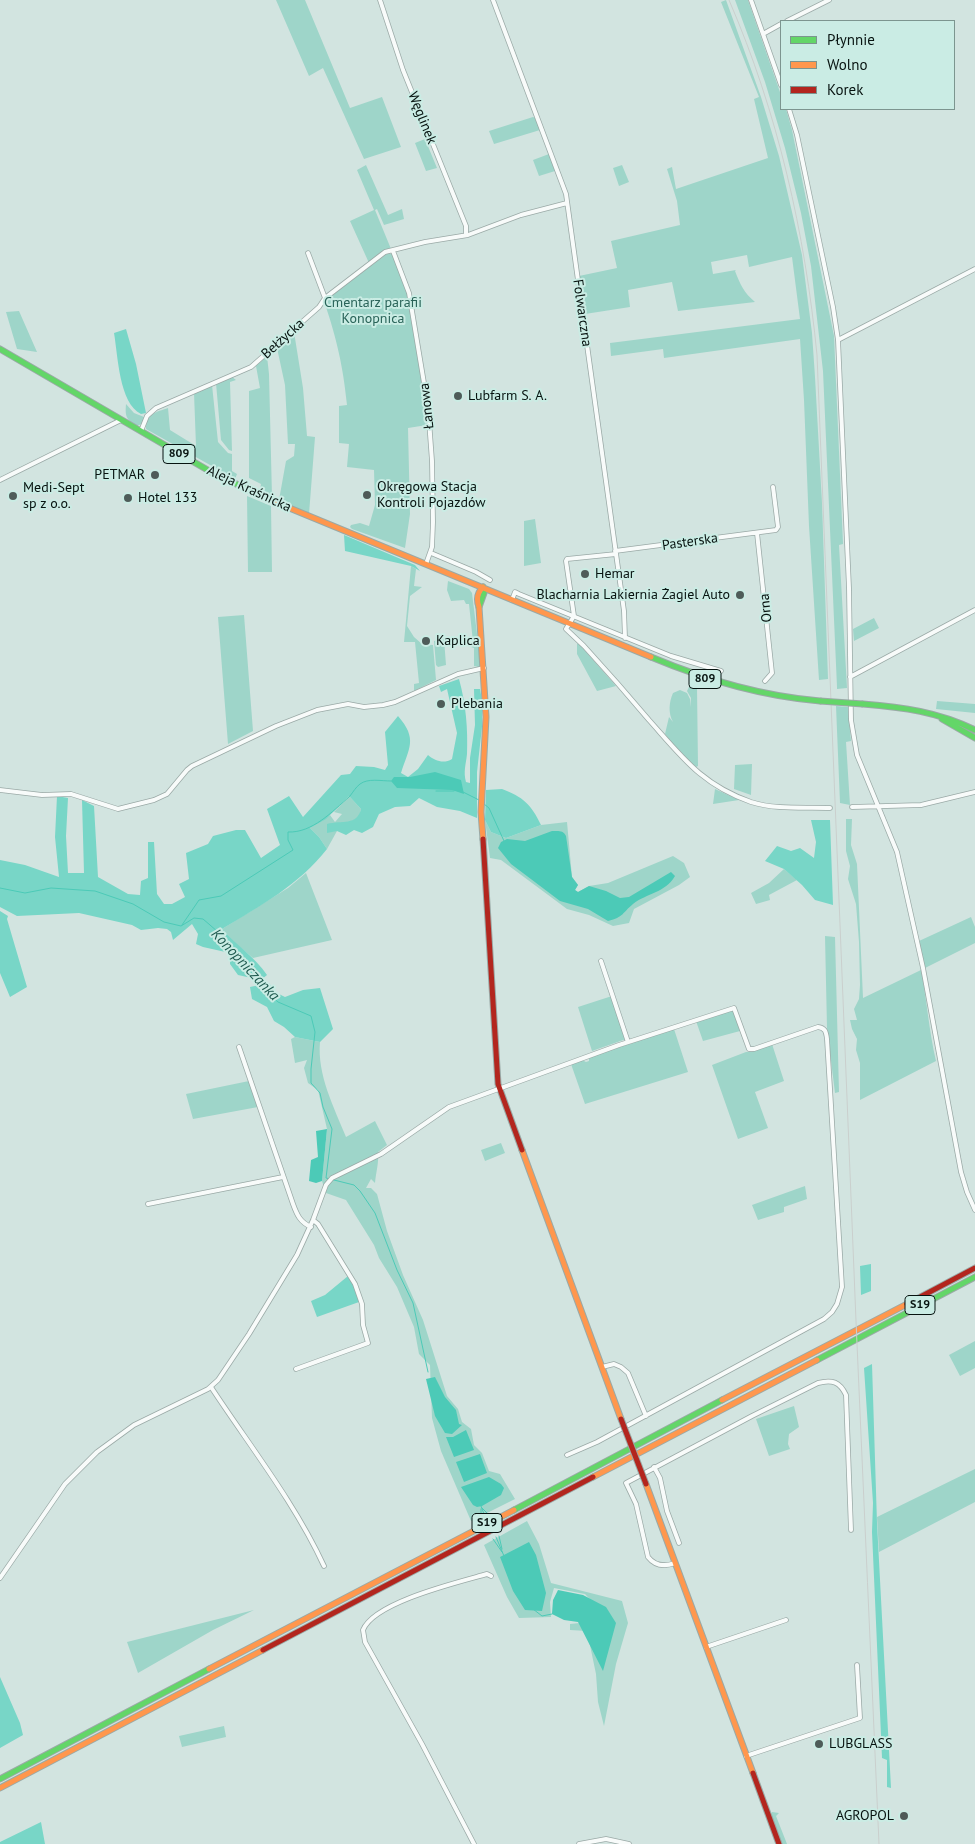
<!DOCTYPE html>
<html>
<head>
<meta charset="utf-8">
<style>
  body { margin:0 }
  #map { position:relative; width:975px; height:1844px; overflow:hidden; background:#d2e4e0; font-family:"PT Sans",sans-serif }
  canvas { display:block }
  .legend { position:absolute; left:780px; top:20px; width:175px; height:90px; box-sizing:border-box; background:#caece4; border:1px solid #7c958f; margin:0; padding:6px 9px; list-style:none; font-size:15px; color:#071310 }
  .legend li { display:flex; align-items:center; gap:10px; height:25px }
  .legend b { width:25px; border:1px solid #7c958f }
</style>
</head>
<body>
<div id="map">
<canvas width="975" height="1844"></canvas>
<ul class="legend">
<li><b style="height:6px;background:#63d668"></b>Płynnie</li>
<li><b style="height:6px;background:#ff974d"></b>Wolno</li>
<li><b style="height:6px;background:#b3261e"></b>Korek</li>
</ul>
</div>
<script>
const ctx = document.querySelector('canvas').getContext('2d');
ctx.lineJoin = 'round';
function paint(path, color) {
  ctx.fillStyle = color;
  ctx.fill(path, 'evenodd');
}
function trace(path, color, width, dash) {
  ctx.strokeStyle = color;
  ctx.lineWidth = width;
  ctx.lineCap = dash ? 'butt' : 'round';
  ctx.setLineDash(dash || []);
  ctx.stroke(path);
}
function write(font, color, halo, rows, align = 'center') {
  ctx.font = font + ' "PT Sans",sans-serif';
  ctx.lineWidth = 4;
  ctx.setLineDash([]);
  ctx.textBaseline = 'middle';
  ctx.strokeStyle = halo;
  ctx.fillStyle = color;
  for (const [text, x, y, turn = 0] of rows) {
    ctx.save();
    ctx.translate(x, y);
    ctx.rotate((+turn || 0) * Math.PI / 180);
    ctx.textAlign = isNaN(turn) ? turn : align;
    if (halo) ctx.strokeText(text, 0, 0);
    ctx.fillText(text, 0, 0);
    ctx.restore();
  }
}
const green = new Path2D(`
  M276 0H305L350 108 382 97 401 147 364 159 323 68 309 76Z
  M726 0 761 97 779 156 802 255 812 333 815 377 822 503 828 679 819 680 809 526 804 400 800 339 664 358 663 349 611 356 610 343 800 319 792 257 749 267 747 255 711 262 713 274 736 270 735 271C740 284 744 293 755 302L678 311 672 282 628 290 630 307 585 314 579 276 617 268 611 241 680 225 677 201 667 169 672 167 676 189 768 158 754 99 759 97 721 2Z
  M735 0H748L749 3 781 95V109H786L792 130 834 336 843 544 839 545 847 688 837 689V687L823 371 811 266 801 213 785 148 765 82Z
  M533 117 535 118 540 130 494 144 489 131Z
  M425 139 437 168 426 171 415 143Z
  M549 154 555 171 539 176 533 160Z
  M366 165 388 215 402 209 404 219 384 225 377 209 375 210 391 249 369 263 350 221 374 210 357 170Z
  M622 165 629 182 619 186 613 168Z
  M388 253 392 254 408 294 423 390 427 425 408 428 410 514 405 548 352 529 350 527 351 525 360 523 369 526 375 505 374 470 347 467 349 444 339 443V406L347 405C343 366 337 340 325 304L327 299Z
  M19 311 37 352 17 349 6 312Z
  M294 332 303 388 307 436 315 437 309 514 279 500 286 461 294 456 295 444H288L285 385 277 348Z
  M267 356 269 374 272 497 260 491 261 484 249 478V391L260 388 256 366Z
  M232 377 236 380 230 382 232 451 229 450 221 440 216 383Z
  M212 385 218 442 228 453 232 454V471L237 474 235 479 146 429C146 414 156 412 168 408L170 430 196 446 194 393Z
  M126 404 134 413 144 417 142 424 136 426C126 419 125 416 126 404Z
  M247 496 271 506 272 572H248Z
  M535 519 541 563 524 566V521Z
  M411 566 416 569 414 586 422 587 410 596 407 626 414 637 422 644 433 645 436 680 414 691V684L419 683 415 642H404Z
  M448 581 469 589 472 593 481 666 479 667 474 666V648L471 647V644L473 642 469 604H466L464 600 451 601 447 590Z
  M244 615 253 731 228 744 218 617Z
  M874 618 879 628 854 641 853 629Z
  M444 639 446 665 438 667 436 665 434 641Z
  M577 644H579L616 686 597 691 577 654Z
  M690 685 697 687 698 766 696 767 676 748 665 734 669 717 673 722C668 713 669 702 673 693L680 690 687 693 690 699V707L691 698 687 691Z
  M937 701 975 704V713L936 709Z
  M836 706 848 707 851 741 846 742 850 805 840 803Z
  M752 764 751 795 734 789 735 765Z
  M715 789 739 800 713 804Z
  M349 796 361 809 359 817 337 831 327 849 319 837 310 828 330 815 335 822 342 814 334 812Z
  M846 819H852L851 845 857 864 863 998 921 970C927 1001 929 1031 936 1061L860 1100V1063L856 1050 857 1039 852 1029 850 1020H857L854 1009 859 999 860 985 859 942 856 904 848 879 850 866 846 851Z
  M485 820 491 832 506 838 541 825 567 822 572 877 578 885 575 890 578 892 589 886 608 883 673 856 684 863 690 877 679 885 634 909 629 923 613 926 589 915 567 909 501 860 490 858Z
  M784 869 797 880 769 895 770 900 756 904 751 893 769 883Z
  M306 873 332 940 253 958 234 942 222 929 288 888Z
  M971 917 975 927V943L925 968 919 941Z
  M825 936 835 937 839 1092 835 1093 827 1028Z
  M612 996 626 1039 592 1051 578 1007Z
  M732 1010 734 1012 740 1031 703 1041 696 1021Z
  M674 1029 688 1072 585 1104 571 1064 582 1060 586 1062 589 1061V1057Z
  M295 1037 320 1042C317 1075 334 1107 346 1137L375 1121 387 1145 378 1152C379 1163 376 1172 375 1183L371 1179 366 1188H371L377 1194 387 1231 403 1275 423 1320 447 1396 458 1409 462 1422 471 1429 474 1445 482 1453 489 1471 500 1474 515 1499 471 1521 441 1451 432 1418 430 1365 419 1354 414 1327 397 1287 379 1258 374 1245 346 1200 326 1193 322 1181 327 1129 318 1090 308 1083 304 1068 307 1060 295 1063 291 1039Z
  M772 1044 784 1081 755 1092 768 1128 738 1139 712 1065 746 1052H752Z
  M249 1081 258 1107 193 1119 186 1094Z
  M501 1143 505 1153 485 1161 481 1150Z
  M805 1186 807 1199 784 1207V1212L758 1220 752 1205Z
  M975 1341V1368L960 1376 949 1355Z
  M794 1406 799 1427 789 1434 788 1444 790 1449 769 1456 756 1419Z
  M975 1469V1502L879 1552 877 1517Z
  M527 1521 539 1544 551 1583 622 1601 628 1623 616 1664 604 1726 598 1702 596 1674 587 1631 570 1630V1624L598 1621 599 1609 585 1594 554 1588 550 1602 551 1617 519 1618 507 1597 484 1545Z
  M254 1610 213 1630 138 1673 127 1642Z
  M224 1726 226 1737 182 1747 179 1736Z
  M772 1812 779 1813 776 1816 787 1844H781L771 1815Z`);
const forest = new Path2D(`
  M126 329 136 364 146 413 141 414C119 403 118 356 114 333Z
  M344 535 415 565 420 571 411 566 345 551Z
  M459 679C466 704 468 729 467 754 466 764 463 772 466 782L470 783V758L475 725 474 689H480L482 700V727L477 772V818L460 811 437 807 419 798 410 806 395 807 379 814 373 827 362 833 354 830 346 835 337 831 327 833V824C342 820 357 826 361 809L349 796 326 819 310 828 319 837 327 849C299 885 260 906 222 929 236 945 255 957 267 975L261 980 238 975 230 964V953L203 947 196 944 198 934 192 924 173 940 171 932 167 929 158 928 141 930 132 925 79 913 17 916 0 907V860L25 865 59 877 55 837 57 796 68 798 66 836 68 873H84L82 800 94 806 98 877 128 894 140 895 141 881 148 878V842H154L157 894 164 904H172L185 897 179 884 189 879 186 853 208 844 213 836 236 830H245L261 858 280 845 267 809 289 796 303 817 341 775 350 774 356 766 374 767 385 770 388 765 385 732 398 716C418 739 409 748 401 773L408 777 418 769 428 755C435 761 444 764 452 759L457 733 447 689 441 692 439 686Z
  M502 789C523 797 531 804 541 825L506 838 491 832 485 820 486 790Z
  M811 820H830L833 905 815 900 802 885 784 869 765 861 777 846 791 851 800 848 814 858 816 842Z
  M0 911 8 916 7 919 27 987 10 997 0 973Z
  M269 983 275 992 285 997 303 990 320 988 333 1029 320 1042 295 1037 284 1027 274 1021 267 1007 252 999 250 987Z
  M871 1264V1291L861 1295 860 1266Z
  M348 1276 354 1286 359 1302 317 1317 311 1301 325 1295Z
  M872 1364 877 1523 891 1788 887 1787V1760L882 1758 872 1532 873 1503 864 1368Z
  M0 1677 20 1723 23 1735 0 1748Z
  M41 1822 45 1844H0V1842Z`);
const water = new Path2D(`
  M435 772 461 780 464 794 452 790 397 788 391 781 394 777H410Z
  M552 831C559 831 563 830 566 836L572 877 578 885 575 890 578 892 589 886 606 891 620 898 629 897 671 872 675 876C665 893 647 893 633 904 622 913 624 917 608 921L588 909 560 901 511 864 498 848 501 842 507 839 525 841Z
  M327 1129 322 1181 316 1183 309 1181 311 1160 318 1157 316 1131Z
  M435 1377 445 1397 456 1410 459 1424 462 1425 452 1434 445 1433 435 1416 426 1379Z
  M466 1430 474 1450 454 1457 446 1437H453Z
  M480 1454 487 1473 464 1482 456 1462Z
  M489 1477 501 1484 504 1488 501 1495 482 1506 477 1507 473 1505 461 1487Z
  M529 1542 536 1555 546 1593 542 1611 525 1610 513 1591 500 1557Z
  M558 1590 583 1595 606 1607 616 1623 603 1671 578 1622 564 1620 552 1614 553 1600Z`);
const stream = new Path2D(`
  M436 791H454
  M463 792 479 800
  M484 804 489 808 504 841
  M0 888 25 893 51 888 95 891 133 904 164 922 181 926 194 918 203 919 210 925 218 932 222 940 254 971 270 995 278 1002 311 1016 315 1032 311 1069V1083L320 1093 323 1107 332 1129 326 1178 354 1185 360 1191 375 1213 397 1270 413 1303 428 1372
  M182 925 199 900 221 896 293 850 288 840V832C312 833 332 812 350 796 353 792 356 787 360 784 368 778 381 781 391 781
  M481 1506 484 1514
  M482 1508 487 1513
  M481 1509V1516
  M499 1536 502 1549
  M496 1537 504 1556
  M493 1539 502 1552
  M533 1609 542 1616 552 1614`);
const street = new Path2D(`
  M380 0 403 70 466 226V235
  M493 0 566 194 624 611 625 638
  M751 0 781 85
  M787 21 829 0
  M763 34 781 24
  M789 109 797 135 833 307 838 340 849 588 851 720 857 755 897 852 923 968 961 1172 967 1192 975 1210
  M393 251 409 293 428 407 432 461 433 522 432 547 426 564
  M308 253 325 298
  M838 340 975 269
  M141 431 147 416 156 408 251 367 319 307 325 298 385 252 425 242 468 235 521 215 567 203
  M0 480 121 420
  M757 533 772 673 765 681
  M615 551 776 530 778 527 773 487
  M431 553 476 572 490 580
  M616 554 567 559 566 561 574 616 566 629 584 646C606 670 628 695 649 720 682 757 702 785 751 802 776 810 805 807 830 808
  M512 600 515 592 519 594 671 656 721 671
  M850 677 975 610
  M0 790 42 795 71 794 118 809 154 800 167 794 187 770 192 766 276 726 317 710 348 704 364 707 383 705 395 702 458 674 484 668
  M852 807 921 805 975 792
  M601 961 628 1042
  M239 1047 293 1204C297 1215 300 1222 311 1227
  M148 1204 283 1177
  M602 1367 614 1364 621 1367 628 1373 646 1416
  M296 1369 368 1343 363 1325 362 1304 355 1284 318 1224 313 1220
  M211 1387C249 1445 295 1503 324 1566
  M654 1467 660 1478 667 1511 679 1543
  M675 1563C664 1567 655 1566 648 1557L636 1504 626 1483 752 1416 818 1383C832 1379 840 1382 846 1395L851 1530
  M0 1578 65 1484 97 1452 134 1425 208 1389 218 1380 249 1334 297 1255 313 1220 326 1185 332 1178 381 1154 449 1107 619 1045 734 1008 749 1049H754L818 1027C825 1028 826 1031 827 1039L842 1287 837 1304 832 1312 824 1319 597 1442 567 1455
  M706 1647 786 1620
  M746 1756 860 1718 857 1665
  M474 1844 422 1744 365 1642 363 1630C374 1602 459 1582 487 1574L491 1576
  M579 1844 606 1839 629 1844`);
const fast = new Path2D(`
  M0 349 211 472 270 500
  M479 607 484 593 483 587
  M651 657C706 680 760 696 820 701
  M863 704C902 707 939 712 975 730
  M942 719 975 738
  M817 1360 975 1277
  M514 1510 722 1400
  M0 1779 209 1669`);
const slow = new Path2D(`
  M270 500 651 657
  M483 839 481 812 486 717 479 607C476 599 477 593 483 587
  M522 1150 621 1419
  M722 1400 907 1304
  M593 1477 817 1360
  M646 1484 753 1773
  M209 1669 514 1510
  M0 1788 263 1650`);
const jam = new Path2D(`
  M483 839 498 1084 522 1150
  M907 1304 975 1268
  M263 1650 593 1477
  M753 1773 779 1844`);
const rail = new Path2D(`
  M729 0C778 113 805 233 817 355L856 1321 879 1844`);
const fastBridge = new Path2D(`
  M820 701 863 704`);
const jamBridge = new Path2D(`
  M621 1419 646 1484`);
const markers = [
  [458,396,5,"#4e5c59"],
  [155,475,5,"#4e5c59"],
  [367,495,5,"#4e5c59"],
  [13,496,5,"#4e5c59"],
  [128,498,5,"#4e5c59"],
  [585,574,5,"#4e5c59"],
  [740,595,5,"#4e5c59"],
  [426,641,5,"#4e5c59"],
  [441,704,5,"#4e5c59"],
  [819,1744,5,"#4e5c59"],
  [904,1816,5,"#4e5c59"]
];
const shields = [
  [179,454,32],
  [705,679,32],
  [920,1305,30],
  [487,1523,30]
];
const shieldNames = [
  ["809",179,454],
  ["809",705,679],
  ["S19",920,1305],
  ["S19",487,1523]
];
const streetNames = [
  ["Węglinek",422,118,68],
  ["Folwarczna",582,313,82],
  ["Bełżycka",283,339,-42],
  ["Łanowa",427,406,-96],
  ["Aleja Kraśnicka",249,489,25],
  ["Pasterska",690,542,-8],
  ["Orna",766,608,-96]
];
const parkNames = [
  ["Cmentarz parafii",373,303],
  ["Konopnica",373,319]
];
const poiNames = [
  ["Lubfarm S. A.",468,396],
  ["PETMAR",145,475,"right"],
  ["Okręgowa Stacja",377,487],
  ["Kontroli Pojazdów",377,503],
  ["Medi-Sept",23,488],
  ["sp z o.o.",23,504],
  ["Hotel 133",138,498],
  ["Hemar",595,574],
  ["Blacharnia Lakiernia Żagiel Auto",730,595,"right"],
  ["Kaplica",436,641],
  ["Plebania",451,704],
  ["LUBGLASS",829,1744],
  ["AGROPOL",894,1816,"right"]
];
const waterNames = [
  ["Konopniczanka",245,965,47]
];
paint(green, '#9ed5c9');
paint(forest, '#78d6c7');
paint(water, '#4ccab7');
trace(stream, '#4ccab7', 1);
trace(street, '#9aa9a6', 5.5);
trace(fast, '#9aa9a6', 7);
trace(slow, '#9aa9a6', 7);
trace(jam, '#9aa9a6', 7);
trace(street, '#f8fbfa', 4);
trace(fast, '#63d668', 5);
trace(slow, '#ff974d', 5);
trace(jam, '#b3261e', 5);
trace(rail, '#cacfcd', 1);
trace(fastBridge, '#9aa9a6', 7, []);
trace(jamBridge, '#9aa9a6', 7, []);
trace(fastBridge, '#63d668', 5);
trace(jamBridge, '#b3261e', 5);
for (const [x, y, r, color] of markers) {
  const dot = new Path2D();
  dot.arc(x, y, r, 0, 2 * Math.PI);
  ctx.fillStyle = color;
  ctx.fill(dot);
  trace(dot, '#caece4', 2);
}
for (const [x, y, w] of shields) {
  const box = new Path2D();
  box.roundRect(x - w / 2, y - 9.5, w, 19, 4);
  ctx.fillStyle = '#caece4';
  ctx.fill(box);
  trace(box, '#071310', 1);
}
write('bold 12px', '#071310', null, shieldNames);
write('14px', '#071310', '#caece4', streetNames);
write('14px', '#296358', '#caece4', parkNames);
write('14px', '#071310', '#caece4', poiNames, 'left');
write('italic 15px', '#1f5a4f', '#caece4', waterNames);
</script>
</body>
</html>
